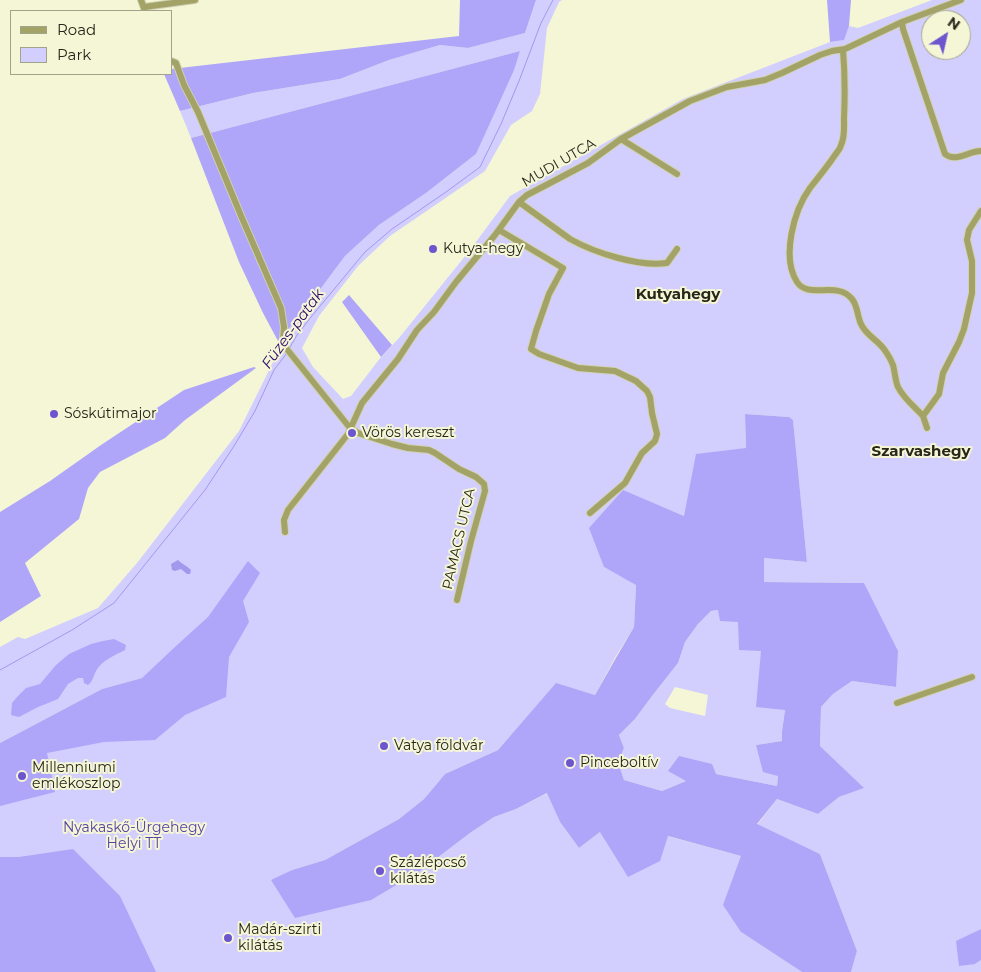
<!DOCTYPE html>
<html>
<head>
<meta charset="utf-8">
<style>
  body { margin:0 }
  #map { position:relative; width:981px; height:972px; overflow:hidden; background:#f5f6d6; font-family:Montserrat,sans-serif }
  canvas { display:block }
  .legend { position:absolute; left:10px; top:10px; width:162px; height:65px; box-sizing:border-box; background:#f5f6d6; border:1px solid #a2a38b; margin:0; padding:6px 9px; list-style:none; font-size:15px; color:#26261a }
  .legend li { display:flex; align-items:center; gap:10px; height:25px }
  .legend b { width:25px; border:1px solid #a2a38b }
  .north { position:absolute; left:921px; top:10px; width:50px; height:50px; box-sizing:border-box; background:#f5f6d6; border:1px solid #a2a38b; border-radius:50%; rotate:35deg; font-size:14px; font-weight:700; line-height:20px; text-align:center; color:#26261a }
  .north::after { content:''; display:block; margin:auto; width:18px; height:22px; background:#6c55ce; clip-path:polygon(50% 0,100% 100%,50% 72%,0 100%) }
</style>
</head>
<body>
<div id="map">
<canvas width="981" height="972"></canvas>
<ul class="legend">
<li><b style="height:6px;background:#a3a367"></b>Road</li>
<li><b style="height:14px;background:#d2cffe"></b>Park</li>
</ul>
<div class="north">N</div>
</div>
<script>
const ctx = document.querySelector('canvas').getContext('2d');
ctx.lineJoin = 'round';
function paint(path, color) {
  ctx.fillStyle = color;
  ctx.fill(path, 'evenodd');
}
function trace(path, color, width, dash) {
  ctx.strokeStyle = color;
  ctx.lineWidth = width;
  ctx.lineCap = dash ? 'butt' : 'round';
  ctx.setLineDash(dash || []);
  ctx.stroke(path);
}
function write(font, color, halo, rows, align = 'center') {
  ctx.font = font + ' Montserrat,sans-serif';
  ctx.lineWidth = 4;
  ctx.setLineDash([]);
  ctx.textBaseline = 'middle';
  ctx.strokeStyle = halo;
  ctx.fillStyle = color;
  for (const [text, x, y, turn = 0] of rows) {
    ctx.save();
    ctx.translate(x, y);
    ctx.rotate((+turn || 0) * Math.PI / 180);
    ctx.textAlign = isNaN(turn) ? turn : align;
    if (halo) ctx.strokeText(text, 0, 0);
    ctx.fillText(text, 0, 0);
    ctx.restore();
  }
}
const green = new Path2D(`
  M536 0H562L559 2 547 28 540 94 532 111 511 125 485 171 390 236 358 266 319 316 302 348 313 367 343 399 351 396 381 357 399 338 470 250 510 196 683 99 830 42 843 40 849 26 858 28 932 0H981V929L956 942 975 964 981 960V972H851L857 951 820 854 757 825 777 799 818 814 839 797 863 788 820 746 821 707 833 694 852 681 896 687 864 583 763 582 764 558 807 562 793 421 789 417 745 414 746 448 684 516 623 491 604 567 636 584 634 627 616 656 595 695 556 684 498 750 445 774 424 799 399 819 325 860 292 870 271 881 420 871 470 833 494 817 516 809 548 793 560 822 579 848 600 832 667 836 741 856V932L802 972H0V753L136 689 153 669 142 678 102 689 0 743V647L18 637 25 639 98 608 137 563 239 431 281 346 278 341 304 311 345 256 379 225 426 193 476 154 520 51 191 138 180 111 253 93 340 79 389 60 440 45 468 48 525 33ZM931 20H961V50H931Z
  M718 610 738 622 761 651 785 710 782 731V741L756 745 778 776 777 786 716 774 686 781 662 791 624 780 618 762 624 748 619 735 635 719 652 696 678 663 685 642 698 624 711 611ZM675 687 708 695 705 716 670 708 665 704Z`);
const forest = new Path2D(`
  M460 0H536L525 33 468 48 440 45 389 60 340 79 253 93 180 111 164 74H171V69L459 36Z
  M827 0H851L849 26 844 40 830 42Z
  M520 51 514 70 476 154 426 193 379 225 345 256 304 311 278 341 263 313 239 262 191 138Z
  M349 295 392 345 381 357 342 302Z
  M254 367 256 368 185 420 165 438 100 472 88 488 79 519 25 563 41 596 0 622V512L50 481 101 445 184 390Z
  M745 414 789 417 793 420 807 562 764 558V582L864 583 898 651 896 687 852 681 833 694 821 707 820 746 864 788 839 797 818 814 777 799 757 824 820 854 857 951 851 972H802L741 932 723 905 741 856 668 836 660 861 628 877 600 832 579 848 560 822 547 793 516 809 494 817 470 833 420 871 371 900 295 918 271 880 292 870 325 860 399 819 424 799 445 774 498 750 556 683 595 695 617 656 634 627 636 585 604 567 589 528 623 490 684 516 696 454 746 448ZM718 610 720 621 738 622 739 650 761 651 756 707 785 710 782 731V741L756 745 763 772 778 776 777 786 716 774 712 764 679 756 668 771 686 781 662 791 624 780 618 762 624 748 619 735 635 719 652 696 678 663 685 642 698 624 711 611Z
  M248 561 260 573 243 601 249 622 229 657 226 697 185 715 155 740 104 742 47 753 55 792 0 806V743L102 689 142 678 176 646 208 617Z
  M114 639 126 645 125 650C115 655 101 661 96 671 93 677 93 681 88 685L84 683 83 678H78L68 684 58 699 38 707 19 717 11 715 12 703 18 696 26 688 40 684 56 665 69 654 91 644 103 641Z
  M73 849 120 896 156 972H0V857H19Z
  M981 929V960L975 964 959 966 956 941Z`);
const water = new Path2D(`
  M178 560C182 564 187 566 191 570L190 574H187L181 569 175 571 172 570 171 564Z`);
const stream = new Path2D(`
  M289 349 297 335 311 317 365 252 392 229 446 192 480 167 501 124 519 81 541 23 553 0
  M0 670 72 630 114 603 205 490 234 446 255 411 274 370 287 353`);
const minor = new Path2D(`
  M141 0 145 11
  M144 7 195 0
  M902 22 903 29 945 154C956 163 968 151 981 151
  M843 50C845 73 845 96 844 119 844 127 845 137 841 145 840 150 836 153 833 158 826 168 818 178 810 188 794 210 781 257 797 282 809 300 837 280 852 299 858 306 857 316 861 324 867 337 879 340 886 352 889 356 891 360 893 365 895 372 895 380 898 387 904 399 915 407 923 416
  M171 61 176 63 184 85 198 112 242 218 281 308 284 327 283 340 286 348 350 428 358 433 392 444 408 448 429 450 435 453 459 469 476 477 484 484 485 491 471 541 457 600
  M621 139 677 174
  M519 202 570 239C595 253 639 267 667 263L677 249
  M499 230 563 268 549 294 536 331 531 349 539 354 578 368 615 371 636 381 647 391 650 397 652 413 657 434 655 441 642 453 625 483 590 513
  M927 428 923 416 939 394 943 373 959 342 964 329 972 293V261L967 240 969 230 981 211
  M285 532 284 520 288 510 348 434 362 403 398 359 417 330 434 312 456 282 495 235 519 202 527 195 552 182 588 163 621 139 690 101 727 87 765 80 782 73 820 55 832 51 845 49 902 22 961 0
  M897 703 972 677`);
const markers = [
  [433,249,5,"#6c55ce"],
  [54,414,5,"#6c55ce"],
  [352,433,5,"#6c55ce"],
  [384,746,5,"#6c55ce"],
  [570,763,5,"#6c55ce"],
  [22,776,5,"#6c55ce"],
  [380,871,5,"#6c55ce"],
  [228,938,5,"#6c55ce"]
];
const streetNames = [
  ["MUDI UTCA",559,163,-30],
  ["PAMACS UTCA",459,539,-77]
];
const poiNames = [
  ["Kutya-hegy",443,249],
  ["Sóskútimajor",64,414],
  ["Vörös kereszt",362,433],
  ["Vatya földvár",394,746],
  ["Pinceboltív",580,763],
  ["Millenniumi",32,768],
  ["emlékoszlop",32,784],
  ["Százlépcső",390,863],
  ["kilátás",390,879],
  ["Madár-szirti",238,930],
  ["kilátás",238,946]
];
const parkNames = [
  ["Nyakaskő-Ürgehegy",134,828],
  ["Helyi TT",134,844]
];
const neighbourhoodNames = [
  ["Kutyahegy",678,295],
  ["Szarvashegy",921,452]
];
const waterNames = [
  ["Füzes-patak",293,329,-54]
];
paint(green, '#d2cffe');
paint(forest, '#afa6fa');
paint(water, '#a299ec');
trace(stream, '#a299ec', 1);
trace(minor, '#d0d1b4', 8);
trace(minor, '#a3a367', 6);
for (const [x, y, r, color] of markers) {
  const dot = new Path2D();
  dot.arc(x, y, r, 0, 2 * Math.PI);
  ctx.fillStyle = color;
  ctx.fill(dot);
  trace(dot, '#f5f6d6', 2);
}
write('14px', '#26261a', '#f5f6d6', streetNames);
write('14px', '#26261a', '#f5f6d6', poiNames, 'left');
write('14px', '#5543a3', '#f5f6d6', parkNames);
write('bold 15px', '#26261a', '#f5f6d6', neighbourhoodNames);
write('italic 15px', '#2b096c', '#f5f6d6', waterNames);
</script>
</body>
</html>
